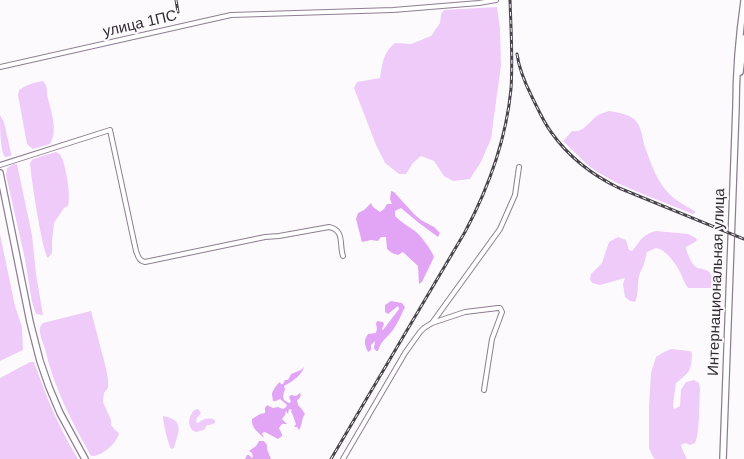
<!DOCTYPE html>
<html>
<head>
<meta charset="utf-8">
<style>
  body { margin:0 }
  canvas { display:block; background:#fdfafe }
</style>
</head>
<body>
<canvas width="744" height="459"></canvas>
<script>
const ctx = document.querySelector('canvas').getContext('2d');
ctx.lineJoin = 'round';
function paint(path, color) {
  ctx.fillStyle = color;
  ctx.fill(path, 'evenodd');
}
function trace(path, color, width, dash) {
  ctx.strokeStyle = color;
  ctx.lineWidth = width;
  ctx.lineCap = dash ? 'butt' : 'round';
  ctx.setLineDash(dash || []);
  ctx.stroke(path);
}
function write(font, color, halo, rows, align = 'center') {
  ctx.font = font + ' Helvetica,sans-serif';
  ctx.lineWidth = 4;
  ctx.setLineDash([]);
  ctx.textBaseline = 'middle';
  ctx.strokeStyle = halo;
  ctx.fillStyle = color;
  for (const [text, x, y, turn = 0] of rows) {
    ctx.save();
    ctx.translate(x, y);
    ctx.rotate((+turn || 0) * Math.PI / 180);
    ctx.textAlign = isNaN(turn) ? turn : align;
    if (halo) ctx.strokeText(text, 0, 0);
    ctx.fillText(text, 0, 0);
    ctx.restore();
  }
}
const green = new Path2D(`
  M497 7 500 29 501 65 491 139 481 162 470 179 453 181 444 176 434 161 421 156 413 163 406 174H399L385 163 376 145 354 88 357 82 380 78C383 63 382 54 395 43L411 44 431 36 440 23 441 14 444 10Z
  M43 81C47 85 47 89 47 94 50 109 59 130 50 144L33 149 29 146 27 144 18 95 19 90C26 85 34 82 43 81Z
  M609 111C617 112 627 114 634 119 641 125 642 135 644 144 649 158 655 177 665 189 673 200 685 205 696 212L693 214 645 195 617 183 599 173 589 166 563 141 572 131C585 133 590 119 600 114 603 113 606 112 609 111Z
  M0 115 4 122 11 153V156L5 157C0 150 0 126 0 115Z
  M56 152C60 154 60 154 62 158 66 168 71 195 68 206L64 208 54 223 52 242V253L48 258C42 250 31 177 30 163L33 159Z
  M14 164H17L32 235 36 274 43 315 36 314 32 302 25 259 6 175 7 168Z
  M656 231 688 234 696 238 697 240 695 242 686 247C686 252 693 267 698 268 700 269 701 268 702 269 711 270 713 277 714 284L711 288H688C685 284 683 279 681 274 676 264 667 250 656 248L647 252C646 256 645 260 644 264 642 269 640 272 639 276 637 285 639 294 635 302L630 301 625 297 623 284 625 278 600 285 592 283 590 279 591 274 602 263 609 242 618 237 626 240 629 250 632 251C641 241 641 235 656 231Z
  M0 234 15 306 22 327 23 350 0 361Z
  M91 311 106 368 108 379V388L104 393 103 402 111 420V425L115 430 118 432 119 434C116 444 101 457 91 456 72 422 54 388 45 349 43 342 39 335 40 327L43 323Z
  M671 349 690 351 692 353C691 371 691 371 676 383L673 405 674 409 680 406 681 390 686 382 694 380 699 383 700 389C699 402 700 434 695 443L690 445 685 443 681 445 683 451 687 459H655L653 457 649 448V407L651 373 656 357 664 352Z
  M30 362H34C46 396 59 428 78 459H0V378Z
  M198 409 201 413 197 418 196 422 198 423C203 419 208 417 215 420V423L210 425H207L204 430 196 432 192 430C187 422 189 417 194 410Z
  M163 416C186 420 178 433 174 448L171 449C168 443 163 423 163 416Z`);
const water = new Path2D(`
  M391 191 394 192 414 214 421 220 434 227 440 233 438 237 419 223 401 208 395 211V216C401 222 408 226 415 231 421 236 431 249 434 257L422 282 419 284 418 266 403 252 398 255 392 253 387 249 386 237H381L378 241 371 240 362 242 356 219 358 213 364 210 371 203 373 207 380 212 384 209 387 204H392L390 199Z
  M391 301 402 303 405 307C401 315 398 323 393 330 386 339 382 339 378 351H376L374 348 375 341 371 345V350L368 352C365 345 363 341 368 334L376 333 377 328 376 324 377 321 383 322 384 324 382 329 383 330 399 309 398 306 388 314 385 312V305Z
  M304 367C302 375 292 382 284 386L285 389 283 396 284 400 289 403 291 402 289 397 291 395 296 396 300 393 301 395 299 399 297 400 298 405 301 408 305 414C301 419 303 424 299 430L297 427H294L296 424 292 413 291 412 292 410 289 409 288 414 286 411 285 415 282 419 287 424H282L279 428 282 434V436L278 439 265 432 262 433 264 438C258 432 251 428 252 419L260 414 265 413V408L267 405 273 408 278 407 283 409 286 407 287 405 280 399 276 401H273C273 400 272 395 272 394 272 391 277 384 280 382L281 384H283L285 380H288L291 374 301 370Z
  M259 441H264L267 445V449L271 459H245L247 455H249L252 458 253 457 252 453 249 451 256 446Z`);
const minor = new Path2D(`
  M0 67 231 15 393 10 479 3 496 0
  M0 165 110 130 136 251C138 256 139 261 145 262L265 237 279 236 329 227C345 230 339 245 343 256
  M432 323 500 229 515 195 519 167
  M343 459 405 353 420 332 424 328 432 323 465 312 498 308H500L502 312 492 339 484 390`);
const primary = new Path2D(`
  M740 72 744 38
  M0 173 30 322 40 361 49 387 60 413 85 459
  M723 459 736 107C736 71 739 36 744 1`);
const rail = new Path2D(`
  M176 0 178 12
  M517 54C519 69 525 83 532 97 538 109 543 121 551 132 568 156 592 175 619 188L744 239
  M331 459 465 232C489 187 506 140 511 89 513 59 511 30 510 0`);
const streetNames = [
  ["улица 1ПС",140,24,-13],
  ["Интернациональная улица",717,282,-88]
];
paint(green, '#efcbfa');
paint(water, '#e2a4f5');
trace(minor, '#8e7e93', 6);
trace(primary, '#8e7e93', 8);
trace(minor, '#fff', 4);
trace(primary, '#fff', 5.5);
trace(rail, '#49434b', 3);
trace(rail, '#fdfafe', 1, [4]);
write('15px', '#312a33', '#fdfafe', streetNames);
</script>
</body>
</html>
